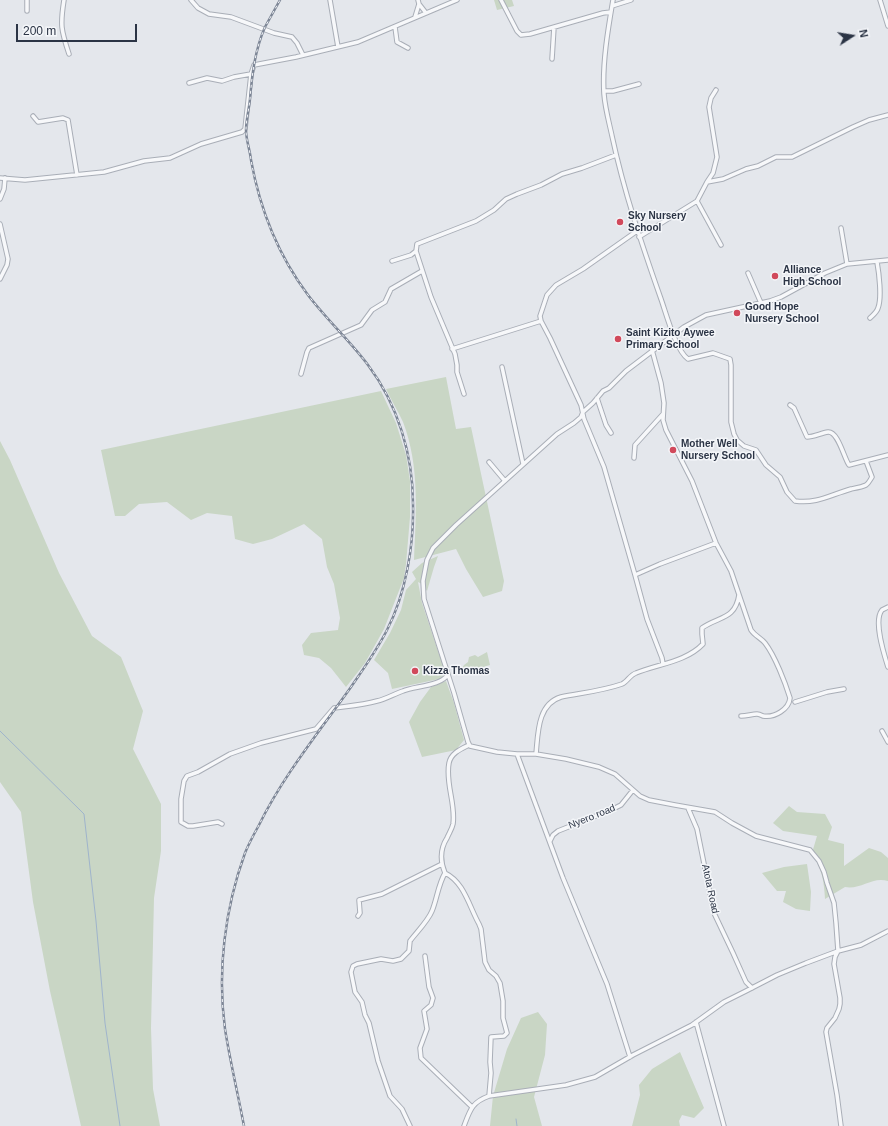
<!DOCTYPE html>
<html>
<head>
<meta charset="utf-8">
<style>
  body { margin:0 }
  #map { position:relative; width:888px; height:1126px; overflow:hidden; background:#e4e7ec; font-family:Helvetica,sans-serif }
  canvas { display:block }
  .north { position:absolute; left:832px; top:16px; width:40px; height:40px; -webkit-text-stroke:3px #f4f6f9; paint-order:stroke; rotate:78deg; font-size:11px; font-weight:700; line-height:16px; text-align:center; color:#2b3445 }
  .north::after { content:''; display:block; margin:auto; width:14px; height:18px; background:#2b3445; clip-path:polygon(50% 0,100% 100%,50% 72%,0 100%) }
  .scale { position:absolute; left:16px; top:24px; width:121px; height:18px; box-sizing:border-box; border:2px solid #2b3445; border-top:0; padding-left:5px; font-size:12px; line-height:14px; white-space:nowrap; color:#2b3445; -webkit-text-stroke:3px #f4f6f9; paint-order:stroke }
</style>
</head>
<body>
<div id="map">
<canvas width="888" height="1126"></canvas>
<div class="north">N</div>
<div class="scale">200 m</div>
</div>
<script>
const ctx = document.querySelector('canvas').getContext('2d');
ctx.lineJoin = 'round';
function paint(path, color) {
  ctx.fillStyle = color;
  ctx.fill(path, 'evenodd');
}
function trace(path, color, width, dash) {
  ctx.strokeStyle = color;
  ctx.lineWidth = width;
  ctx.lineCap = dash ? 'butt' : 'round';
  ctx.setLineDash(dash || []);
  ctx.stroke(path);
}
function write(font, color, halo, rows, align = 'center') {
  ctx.font = font + ' Helvetica,sans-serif';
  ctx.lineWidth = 3;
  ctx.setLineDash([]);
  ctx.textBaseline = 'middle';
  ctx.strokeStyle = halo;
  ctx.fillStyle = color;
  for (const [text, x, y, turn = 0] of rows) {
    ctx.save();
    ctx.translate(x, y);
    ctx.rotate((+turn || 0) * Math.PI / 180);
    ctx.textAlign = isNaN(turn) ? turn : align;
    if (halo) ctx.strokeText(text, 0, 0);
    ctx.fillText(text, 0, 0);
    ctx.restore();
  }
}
const green = new Path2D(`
  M494 0H512L514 6 497 10Z
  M446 377 456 429 471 427 504 581 502 591 483 597 466 569 456 549 414 560C416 514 420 466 403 422 398 411 391 400 386 389Z
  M381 391 396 423 406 455 410 481V517L406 564 404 578 384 629 365 663 346 687 331 668 319 658 304 655 302 645 311 633 338 630 340 618 334 584 327 567 322 539 304 524 272 539 253 544 235 539 232 516 207 513 191 520 167 502 139 504 125 516H115L101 450Z
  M0 441 10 460 59 573 92 636 121 657 143 711 133 749 161 804V851L154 898 151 1028 153 1089 160 1126H81L50 991 33 902 21 812 0 782Z
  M438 556 434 567 427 591 422 584 418 582 422 603 439 654 448 672 439 679 392 689 388 673 374 660 390 633 401 610 406 590 416 579 412 572 422 563Z
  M487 652 490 665 466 672 461 670 464 665 468 662 469 657 475 655 478 657Z
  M446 681 454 703 464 740 456 750 422 757 409 722 420 702 431 687Z
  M789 806 797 812 825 814 832 827 828 840 844 844V866L869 848 881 852 888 858V881C872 876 861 890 845 887L825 899C824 880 822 870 812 853L817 836 783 831 773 823Z
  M807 864 811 892 810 911 796 909 783 902 786 891H777L762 873 784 867Z
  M538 1012 547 1024 545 1055 534 1097 542 1126H490L493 1096 507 1049 521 1018Z
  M680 1052 704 1108 694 1118 682 1115 679 1121 680 1126H632L640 1095 639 1085 652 1069Z`);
const stream = new Path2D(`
  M0 731 84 814 96 921 105 1023 120 1126
  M516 1119 517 1126`);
const minor = new Path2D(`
  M27 0V11
  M64 0C60 25 61 30 69 54
  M191 0 198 8 209 14 231 17 274 33 292 37 297 43 303 55
  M330 0 338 47
  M418 0 419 4 426 13
  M501 0 517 31 521 35 530 34 603 13 611 12
  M613 0C608 29 602 64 604 94 605 108 609 122 612 136 624 192 642 245 661 299 666 313 676 351 688 359L713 353 730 359 731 365V422L734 434 737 440 744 446 756 450 766 465 780 477 787 492 795 501C817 504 830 495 851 489 856 488 862 487 866 485 869 483 870 480 872 477L866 461
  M880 0 888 26
  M612 6 631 0
  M415 17 419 4
  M395 27 397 42 408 48
  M552 59 554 27
  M189 83 207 78 222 81 234 77 251 74 254 65 296 57 358 42 457 0
  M604 91H613L639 84
  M33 116 38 122 63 118 68 120 77 175
  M0 178 25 180 104 172 144 161 170 158 201 144 242 132 245 129 251 74
  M707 182 713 173 717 157 709 107 711 98 716 90
  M0 199 4 189 5 178
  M697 201 721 245
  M0 224 8 259 7 265 0 279
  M841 228 847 264
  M639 237 697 201 707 182 723 179 746 169 758 166 776 157H792L853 127 869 120 888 115
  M392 261 411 255 416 251
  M748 273 761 303
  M870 318C873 315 877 312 878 308 882 298 879 273 877 262
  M452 349 541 321
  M652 350 661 383 664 403 663 420 666 430 692 481 716 543 731 571 751 630C755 636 761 638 765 643 775 656 785 682 790 698 789 709 775 718 763 716 761 715 759 714 757 714 752 714 747 716 741 716
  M502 367 523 464
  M301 374 307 352 309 348 361 325 372 310 385 302 391 289 422 271
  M464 394 457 372V365L455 354 431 297 416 251 417 244 476 221 494 210 506 199 517 194 541 185 562 174 582 168 616 155
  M597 398 606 425 611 433
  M790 405 794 408 807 437C814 437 821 433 828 432 838 431 844 458 849 465L888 455
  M634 458 635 445 663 414
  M489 462 505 481
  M635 575 604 467 584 419 581 405 550 338 541 321 540 316 547 295 556 285 583 269 637 231
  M888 607 882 610C873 621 884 654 888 667
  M663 664 662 658 647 619 635 575 660 564 716 543
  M795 702 827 692 844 689
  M882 731 888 742
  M469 745C461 749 451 753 449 763 445 783 456 804 453 824 452 829 449 833 447 838 440 849 440 861 445 873 464 882 469 906 479 924L481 929 485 962 489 970 496 976 500 983 503 1001V1018L507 1033 504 1036 491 1037 490 1062 491 1073 489 1096
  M517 754 563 878 607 984 630 1057
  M536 754C538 735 537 704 561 697 581 693 602 691 622 684 627 682 630 675 636 673 658 664 686 662 703 644L702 634V628C719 616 735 620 739 595
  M688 808 697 829 714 913 733 953 746 982 752 988
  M222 824 218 822 193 826H188L181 822V799L184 781 187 776 198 772 230 754 261 743 316 729 334 708C349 706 363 705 377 701 386 699 394 694 403 691 415 686 442 686 448 674
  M550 841 553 835 558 831 611 810 621 805 633 790
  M358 916 360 913 359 900 382 894 442 864
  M425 956 429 987 433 998 431 1005 424 1011 427 1029 420 1048 421 1058 472 1107
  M696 1022 724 1126
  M410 1126 402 1109 390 1096 378 1061 369 1023 365 1015 362 1002 355 992 351 972 353 966 357 964 381 959 393 961 401 959 409 951 410 941C416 933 428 921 432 911 437 899 438 885 445 873
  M464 1126C470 1110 472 1102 489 1096L566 1085 595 1077 633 1055 692 1025 724 1002 746 991 777 975 806 963 838 951 861 945 888 931
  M841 1126 837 1095 826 1032 827 1028 835 1018 839 1009 840 1004V998L834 964 835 957 838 951 836 923 834 903 827 883 824 872 819 861 810 850 756 836 732 823 715 812 675 805 649 800 640 796 615 774 599 767 566 759 536 754H517L497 752 470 746 468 742 454 693 424 599 423 581 427 560 433 548 456 525 557 434 574 423 581 417 583 412 593 403 603 391 609 388 626 371 684 327 706 315 770 301 781 297 825 273 847 264 888 260`);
const rail = new Path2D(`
  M244 1126C238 1094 230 1061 225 1029 217 971 225 908 245 853 249 843 254 834 259 825 283 776 319 732 351 687 364 668 377 650 387 630 406 593 414 545 413 504 413 455 398 405 368 365 350 341 327 320 308 295 278 255 260 210 251 160 250 150 246 140 246 130 246 120 249 109 250 99 252 74 255 50 265 27 270 18 275 9 280 0`);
const markers = [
  [620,222,4,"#d1495b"],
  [775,276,4,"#d1495b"],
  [737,313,4,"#d1495b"],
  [618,339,4,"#d1495b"],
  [673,450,4,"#d1495b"],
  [415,671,4,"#d1495b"]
];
const poiNames = [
  ["Sky Nursery",628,216],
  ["School",628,228],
  ["Alliance",783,270],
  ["High School",783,282],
  ["Good Hope",745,307],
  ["Nursery School",745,319],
  ["Saint Kizito Aywee",626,333],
  ["Primary School",626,345],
  ["Mother Well",681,444],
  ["Nursery School",681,456],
  ["Kizza Thomas",423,671]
];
const streetNames = [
  ["Nyero road",592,817,-22],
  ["Atota Road",710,889,78]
];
paint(green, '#c9d6c5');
trace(stream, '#9fb4cc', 1);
trace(minor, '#a9aeb7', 5.5);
trace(minor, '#f7f8fa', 3.5);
trace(rail, '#7d8696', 2.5);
trace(rail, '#f4f6f9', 1, [3]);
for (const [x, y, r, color] of markers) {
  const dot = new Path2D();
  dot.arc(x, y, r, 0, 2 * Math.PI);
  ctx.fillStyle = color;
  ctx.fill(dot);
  trace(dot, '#f4f6f9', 1.5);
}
write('bold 10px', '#2b3445', '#f4f6f9', poiNames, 'left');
write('10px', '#2b3445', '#f4f6f9', streetNames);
</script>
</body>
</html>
